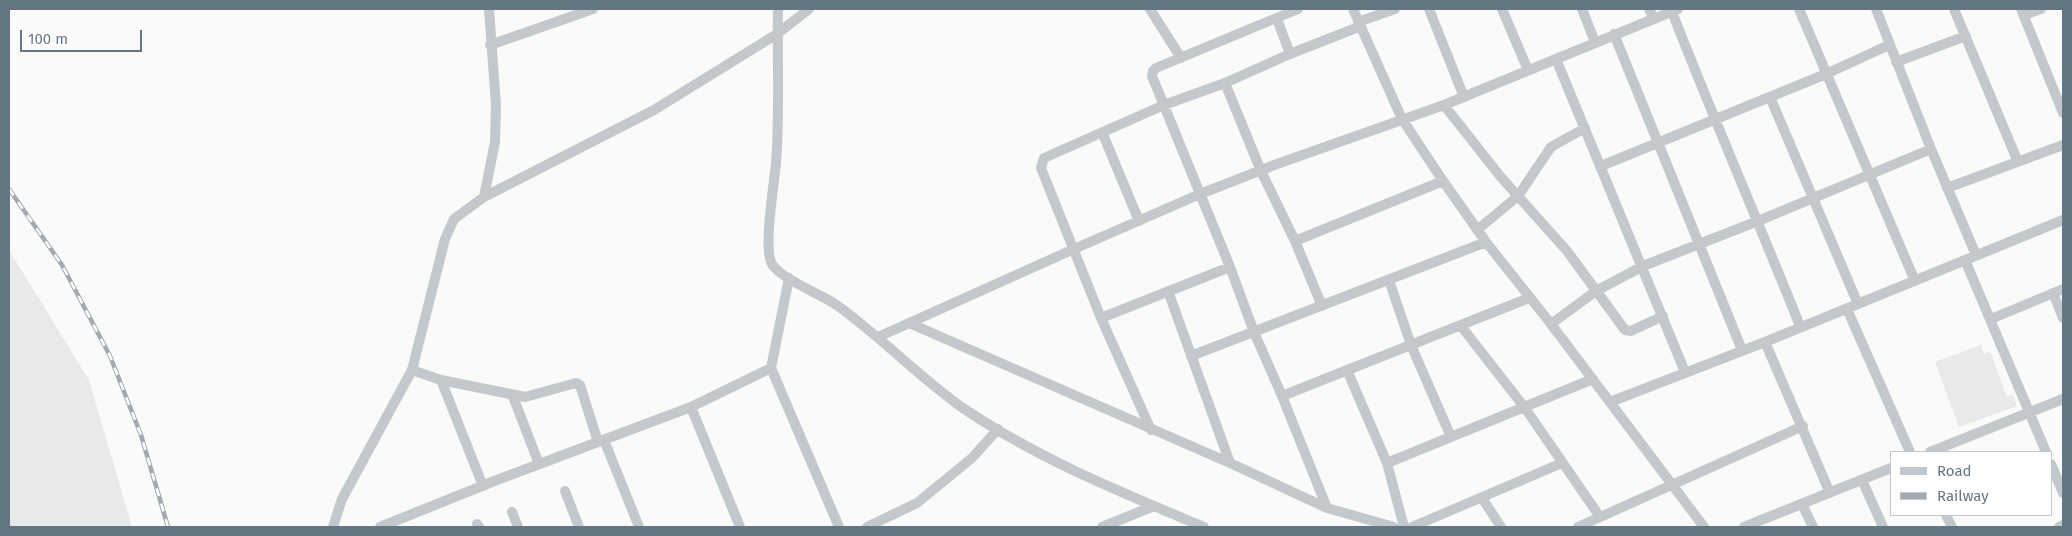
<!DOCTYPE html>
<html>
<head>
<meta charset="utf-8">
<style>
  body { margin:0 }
  #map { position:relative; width:2072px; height:536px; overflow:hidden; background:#fafaf8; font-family:"Fira Sans",sans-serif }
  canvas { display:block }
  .frame { position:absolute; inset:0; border:10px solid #657683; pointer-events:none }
  .legend { position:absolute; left:1890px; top:451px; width:162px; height:65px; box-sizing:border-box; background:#fff; border:1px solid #c1c8cd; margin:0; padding:6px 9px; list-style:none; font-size:15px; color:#657683 }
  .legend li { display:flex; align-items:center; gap:10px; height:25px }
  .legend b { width:25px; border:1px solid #c1c8cd }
  .scale { position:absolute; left:20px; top:30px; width:122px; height:22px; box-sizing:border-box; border:2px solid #657683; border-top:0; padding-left:6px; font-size:15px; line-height:18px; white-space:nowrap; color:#657683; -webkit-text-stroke:4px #fff; paint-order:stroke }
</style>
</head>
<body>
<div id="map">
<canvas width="2072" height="536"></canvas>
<div class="frame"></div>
<ul class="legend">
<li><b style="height:6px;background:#c3c8cc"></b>Road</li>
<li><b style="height:6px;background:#a2aab0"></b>Railway</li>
</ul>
<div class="scale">100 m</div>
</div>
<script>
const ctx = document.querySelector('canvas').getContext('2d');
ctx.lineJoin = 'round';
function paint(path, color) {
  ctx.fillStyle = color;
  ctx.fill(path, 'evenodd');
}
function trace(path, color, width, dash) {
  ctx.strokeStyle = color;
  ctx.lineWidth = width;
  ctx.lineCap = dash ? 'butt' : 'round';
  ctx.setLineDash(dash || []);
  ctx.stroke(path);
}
const built = new Path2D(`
  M9 250 89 380 132 527H9Z
  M1981 345 1984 354 1990 351 2007 397 2013 395 2017 406 1959 427 1935 362Z`);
const street = new Path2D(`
  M778 9C777 60 780 112 776 163 774 185 764 244 771 262 777 278 824 295 838 306 881 337 917 375 960 406 1036 458 1120 492 1204 527
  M1150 9 1181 58
  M1298 9 1156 68 1153 71 1152 76 1230 267 1254 332 1282 396 1327 508
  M1353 9 1402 119 1443 181 1486 242 1551 324 1704 527
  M1429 9 1464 97
  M1502 9 1528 70
  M1582 9 1595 42
  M1649 9 1654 19
  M1799 9 1915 281
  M1876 9 1931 149 1976 255
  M1954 9 2018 162
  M2021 9 2063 113
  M1672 12C1713 117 1758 221 1800 326
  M2024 15 2041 9
  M1277 19 1290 54
  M1358 22 1395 9
  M1614 34 1742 350
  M490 45 593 9
  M1556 59 1685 372
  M1896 62 1966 36
  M1225 83 1261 171 1295 241 1322 306
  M1770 97 1858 304
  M1444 105 1500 176 1567 251 1625 330 1631 331 1663 316
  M1102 132 1139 221
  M1601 166 1826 74 1889 45
  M1947 188 2063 145
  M484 197 495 142 496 105 489 9
  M1477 230 1518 196 1551 147 1585 128
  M1295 241 1443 181
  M1965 260 2046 452
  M1389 280 1411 345 1451 437
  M1168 291 1230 463
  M2053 293 2063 318
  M1847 309 1910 452
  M1101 318 1230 267
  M1991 319 2063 289
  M909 323 1230 463 1327 508 1394 527
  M1551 324 1596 291 1643 266 1758 221 1931 149
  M1461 326 1525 408 1600 517
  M878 337 1074 249 1200 194 1277 164 1444 105 1678 9
  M1765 342 1830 493
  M1191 356 1486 242
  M771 368 839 527
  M412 370 441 380 525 397 576 383 580 385 598 442
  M1347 370 1387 463 1404 527
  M441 380 483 486
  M512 394 539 464
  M1282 396 1529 298
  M1610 402 1765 342 2063 220
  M691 407 740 527
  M1151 430 1101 318 1041 168 1044 158 1164 105 1225 83 1290 54 1361 26
  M604 440 639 527
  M1930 452 2063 399
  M1387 463 1593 379
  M2051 464 2063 493
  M1862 480 1883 527
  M565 491 579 527
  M1482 498 1501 527
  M1802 504 1813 527
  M512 512 518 527
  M1946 515 1952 527
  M477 524 479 527
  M333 527 342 499 412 370 445 239 454 219 484 197 654 110 777 34 809 9
  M380 527 497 480 691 407 771 368 789 278
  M867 527 917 503 972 458 998 429
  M1102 527 1154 506
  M1412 527 1562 463
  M1578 527 1803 426
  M1744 527 1891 468
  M2059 527 2063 525`);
const rail = new Path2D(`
  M9 189 62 265 110 356 141 435 168 527`);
paint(built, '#e8e9e9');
trace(street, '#c3c8cc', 10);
trace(rail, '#a2aab0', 4.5);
trace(rail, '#fff', 2.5, [8]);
</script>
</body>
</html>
